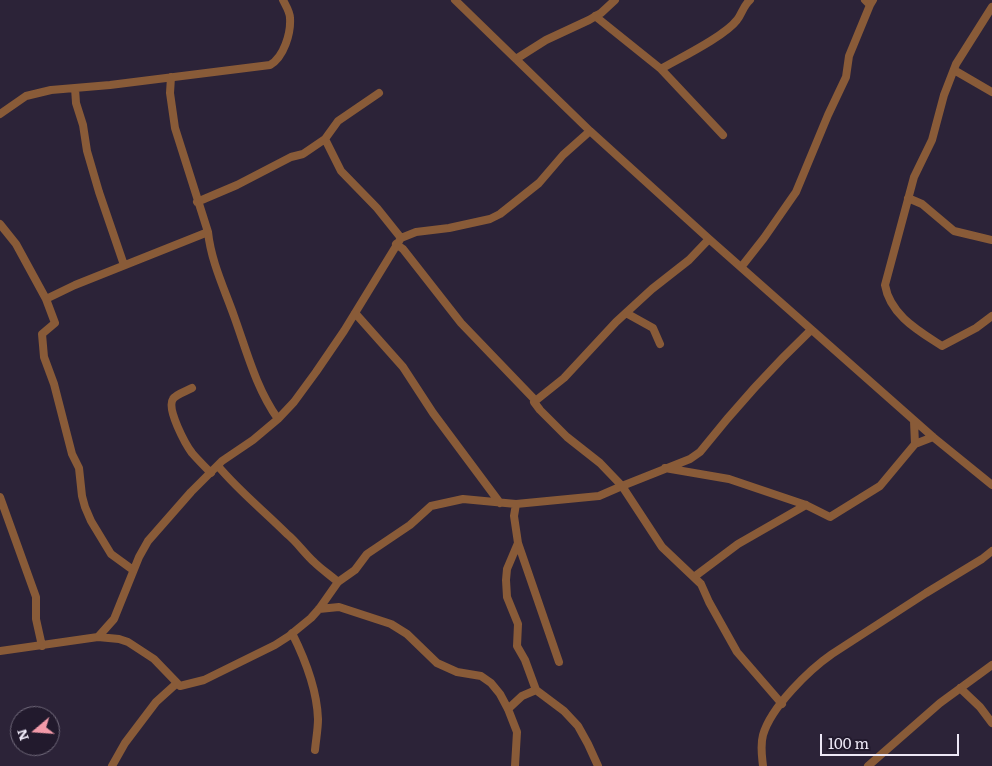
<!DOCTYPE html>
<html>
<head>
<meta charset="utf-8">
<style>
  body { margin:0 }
  #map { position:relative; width:992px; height:766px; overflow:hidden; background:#2c2338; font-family:Literata,serif }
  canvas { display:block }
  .north { position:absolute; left:10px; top:706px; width:50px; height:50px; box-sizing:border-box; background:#221a2d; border:1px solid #736c7d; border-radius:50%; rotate:252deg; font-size:14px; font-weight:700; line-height:20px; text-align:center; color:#ede8f6 }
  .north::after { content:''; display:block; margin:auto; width:18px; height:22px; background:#f39aa9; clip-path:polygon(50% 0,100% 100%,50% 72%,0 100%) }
  .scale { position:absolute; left:820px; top:734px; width:139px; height:22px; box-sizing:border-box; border:2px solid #ede8f6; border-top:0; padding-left:6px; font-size:15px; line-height:18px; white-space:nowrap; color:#ede8f6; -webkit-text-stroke:4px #221a2d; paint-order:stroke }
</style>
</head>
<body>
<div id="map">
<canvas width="992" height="766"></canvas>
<div class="north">N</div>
<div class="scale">100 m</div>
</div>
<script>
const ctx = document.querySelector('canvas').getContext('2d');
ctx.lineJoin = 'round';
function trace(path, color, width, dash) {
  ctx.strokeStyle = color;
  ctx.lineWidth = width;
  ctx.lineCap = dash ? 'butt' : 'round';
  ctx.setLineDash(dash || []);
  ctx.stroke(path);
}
const minor = new Path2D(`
  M455 0 590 131 709 239 933 437 992 485
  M865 0 870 5 873 0
  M992 7 956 64 944 95 932 140 914 177 885 285C890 315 919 331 942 346L976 328 992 316
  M595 16 661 69C680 58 725 36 737 20 742 14 743 6 750 0
  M516 59 546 40 589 20 601 13 615 0
  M661 69 723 135
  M954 70 992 92
  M171 77 170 93 175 128 208 232C211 261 224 288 234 316 247 352 256 388 278 419
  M75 88 76 103 83 125 87 151 99 192 124 265
  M0 114 26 96 51 90 110 85 270 65C284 57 291 33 290 18 290 12 286 6 283 0
  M325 139 341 171 377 208 401 238
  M908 198 922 204 954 231 992 240
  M197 202 237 185 291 157 303 154 325 139 338 121 379 93
  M0 224 16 244 46 299
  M709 239 689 260 652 289 616 322 564 378 534 402 540 410 567 437 600 463 622 486 662 547 701 584 709 602 737 652 782 704
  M396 244 403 249 461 323 535 400
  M742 266 764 238 796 192 828 115 846 77 849 56 870 5
  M355 313 403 367 433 413 500 503
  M626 313 653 328 660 344
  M192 388C187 391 176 394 173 399 166 409 186 445 192 453 198 460 204 466 211 473
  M914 421 915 444
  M218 466C239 491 264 511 287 534 297 542 304 553 314 562 321 569 330 575 338 582
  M665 468 729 479 806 505 830 517 880 486 915 444 933 437
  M0 497 36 597V619L42 646
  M516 504 514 516 518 543 507 569 506 580 507 597 518 624 517 646 525 660 536 690 564 711 578 726 588 744 598 766
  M518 543 559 662
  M133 570 111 554 91 521 85 507 82 496 79 468 72 454 54 384 44 357 42 334 55 323 46 299 75 285 208 232
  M694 577 738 544 806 505
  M319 609 339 607 391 624 407 634 437 663 457 672 481 676 491 683 500 694 508 709 517 732 515 766
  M292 633C305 659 317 689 318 719 318 729 316 739 315 750
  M98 637 114 619 139 557 148 541 191 492 222 461 253 440 278 419 294 402 316 372 344 331 401 238 416 232 449 228 490 219 500 214 539 183 563 155 590 131
  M0 651 98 637 119 639 128 642 154 659 180 686 204 680 275 645 289 636 311 618 319 609 338 582 355 570 367 554 410 525 431 506 463 499 516 504 599 496 622 486 690 459 700 452C735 408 771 368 811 330
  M960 688 980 707 992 723
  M508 709 522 696 536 690
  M112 766 125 743 156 702 177 683
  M763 766C762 756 760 746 763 735 771 707 809 670 832 654L926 593 982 559 992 551
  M868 766 940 703 992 665`);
trace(minor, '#895b38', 8);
</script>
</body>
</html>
